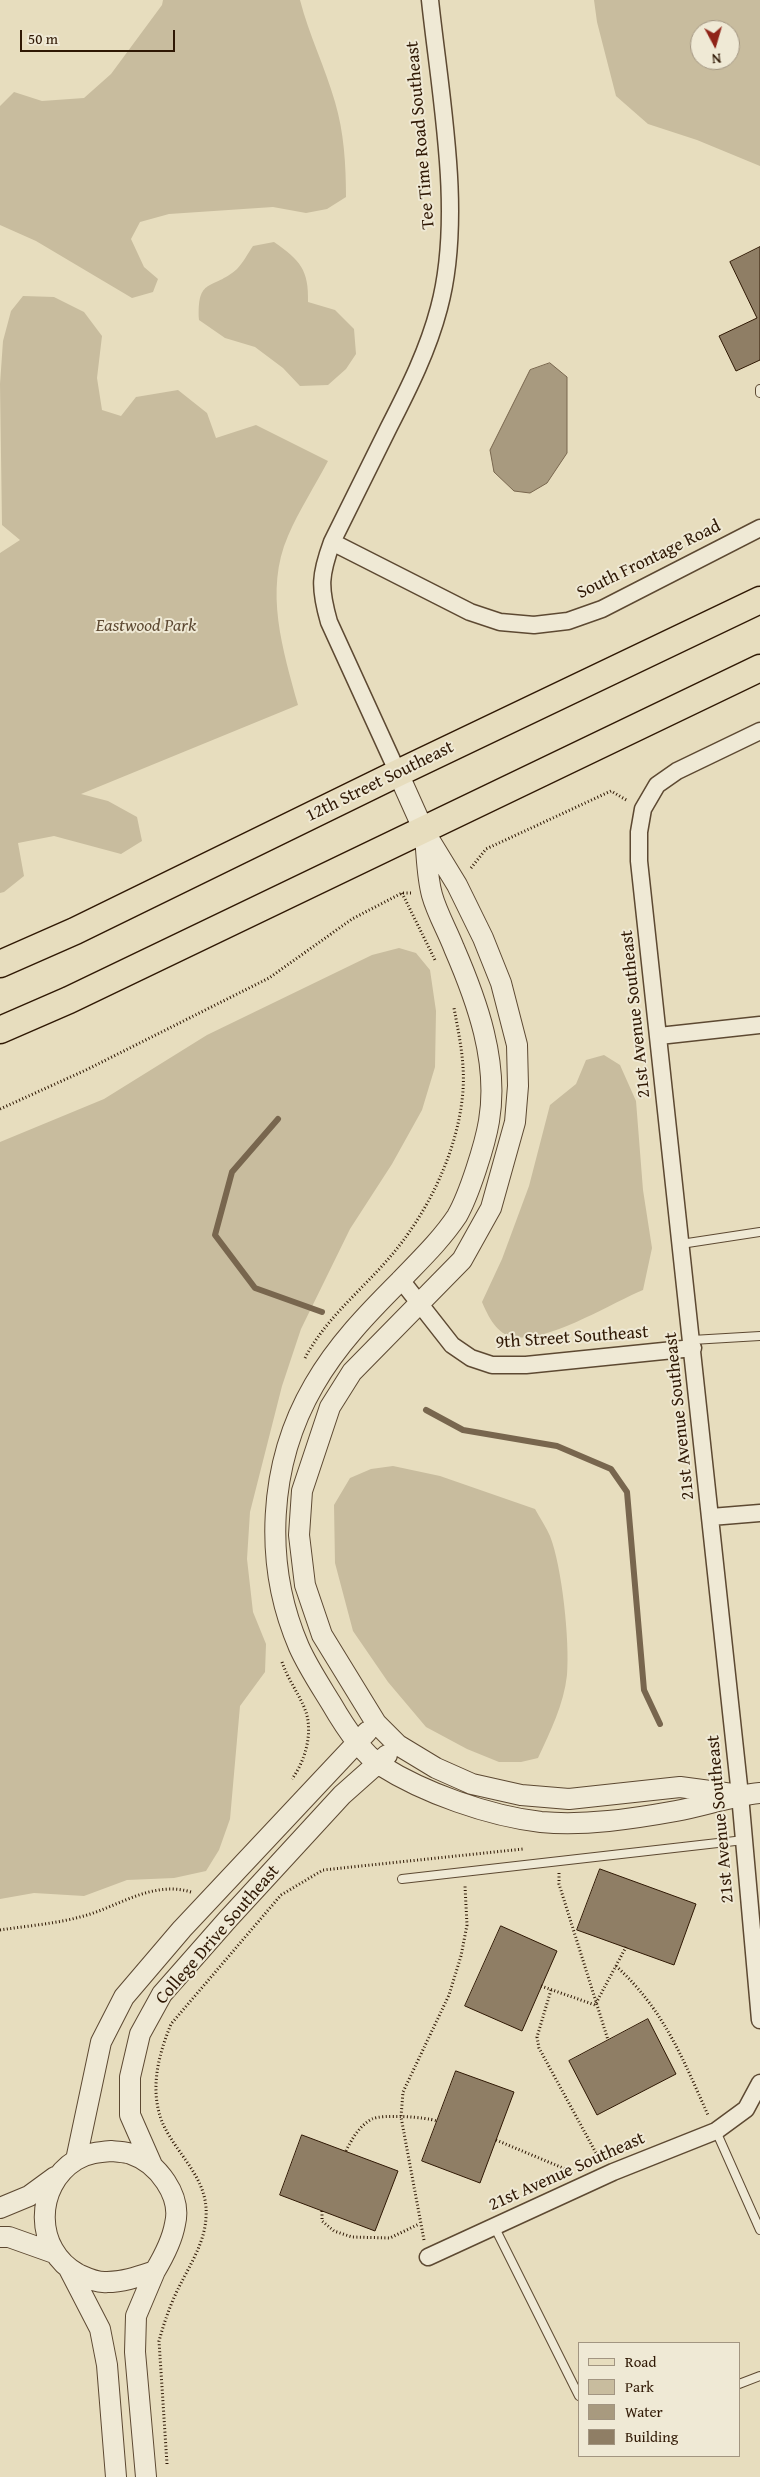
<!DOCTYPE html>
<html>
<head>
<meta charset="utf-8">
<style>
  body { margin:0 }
  #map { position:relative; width:760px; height:2477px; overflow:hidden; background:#e7ddbe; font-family:"Gentium Book Plus",serif }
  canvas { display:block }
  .legend { position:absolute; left:578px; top:2342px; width:162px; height:115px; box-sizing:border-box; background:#efe9d5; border:1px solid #a29581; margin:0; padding:6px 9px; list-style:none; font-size:15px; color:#2f1804 }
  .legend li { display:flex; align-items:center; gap:10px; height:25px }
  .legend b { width:25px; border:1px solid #a29581 }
  .north { position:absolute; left:690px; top:20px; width:50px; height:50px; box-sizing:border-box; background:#efe9d5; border:1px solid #a29581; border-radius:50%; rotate:174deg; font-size:14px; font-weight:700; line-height:20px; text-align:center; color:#2f1804 }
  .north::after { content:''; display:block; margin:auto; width:18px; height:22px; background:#8f2418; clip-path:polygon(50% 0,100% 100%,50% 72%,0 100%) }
  .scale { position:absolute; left:20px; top:30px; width:155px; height:22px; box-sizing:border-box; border:2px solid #2f1804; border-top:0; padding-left:6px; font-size:15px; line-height:18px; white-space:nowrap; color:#2f1804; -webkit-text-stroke:4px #efe9d5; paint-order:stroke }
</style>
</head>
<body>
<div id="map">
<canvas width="760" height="2477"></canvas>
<ul class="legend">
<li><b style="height:6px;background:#e7ddbe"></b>Road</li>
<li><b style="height:14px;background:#c8bc9e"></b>Park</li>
<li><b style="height:14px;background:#a89a7f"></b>Water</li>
<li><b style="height:14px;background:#8f7e65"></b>Building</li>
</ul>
<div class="north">N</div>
<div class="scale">50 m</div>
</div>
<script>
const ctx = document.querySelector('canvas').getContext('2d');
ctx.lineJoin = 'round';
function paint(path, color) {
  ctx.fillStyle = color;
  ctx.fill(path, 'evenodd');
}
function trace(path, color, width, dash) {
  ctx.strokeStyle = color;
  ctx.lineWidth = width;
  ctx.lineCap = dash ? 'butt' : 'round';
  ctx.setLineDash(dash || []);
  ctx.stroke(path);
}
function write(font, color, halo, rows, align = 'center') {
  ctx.font = font + ' "Gentium Book Plus",serif';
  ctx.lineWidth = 4;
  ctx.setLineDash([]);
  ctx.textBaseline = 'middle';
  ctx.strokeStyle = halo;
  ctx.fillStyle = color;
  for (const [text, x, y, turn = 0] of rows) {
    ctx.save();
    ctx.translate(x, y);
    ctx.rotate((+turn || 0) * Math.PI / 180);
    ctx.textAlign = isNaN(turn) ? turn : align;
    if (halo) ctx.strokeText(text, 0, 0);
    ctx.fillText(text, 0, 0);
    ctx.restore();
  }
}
const green = new Path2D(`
  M163 0H300C309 35 325 67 335 102 344 132 346 165 346 197L327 209 306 213 273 207 169 214 140 222 131 239 144 267 158 279 153 292 132 298 36 241 0 225V106L14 92 42 101 84 98 111 74 162 5Z
  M594 0H760V166L697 140 648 124 616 96 597 22ZM700 30H730V60H700Z
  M274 242C300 260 309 270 308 302L335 310 354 329 356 354 346 369 328 385 300 386 283 368 255 347 225 338 199 320C197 276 212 291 237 269 243 263 248 253 253 246Z
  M23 296 54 297 84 312 102 336 97 378 102 410 121 416 136 397 178 390 207 413 216 438 256 425 328 461C315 486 299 510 288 536 264 591 283 650 298 705L81 794 108 801 137 817 142 841 121 854 54 836 18 843 24 876 4 892 0 893V553L20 540 2 525 0 384 3 341 11 311Z
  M399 948 416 953 430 970 436 1011 435 1067 422 1110 392 1164 350 1229 301 1329 282 1386 250 1512 247 1559 253 1612 266 1644 265 1672 240 1706 230 1819 219 1850 206 1871 174 1878 127 1880 84 1896 34 1893 0 1899V1142L104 1099 207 1035 372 955Z
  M604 1055 620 1065 636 1101 643 1190 652 1248 643 1290C611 1303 548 1343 514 1337 497 1335 488 1316 482 1302L502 1259 529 1186 550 1105 576 1084 586 1060Z
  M393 1466 440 1476 535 1509C540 1518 546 1527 550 1536 562 1566 570 1642 567 1675 564 1704 550 1732 538 1758L521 1762H499L467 1749 426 1727 388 1682 353 1631 335 1563 334 1505 350 1478 371 1469Z`);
const water = new Path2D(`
  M550 363 567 377V453L547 483 530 493 514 491 494 472 490 450 530 370Z`);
const stream = new Path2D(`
  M278 1119 232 1172 215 1235 255 1288 322 1312
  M426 1410 463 1430 557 1446 611 1469 627 1492 644 1690 660 1724`);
const building = new Path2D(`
  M760 247V360L736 371 719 336 757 318 730 262Z
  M600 1869 696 1904 674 1965 577 1930Z
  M501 1926 557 1951 522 2031 465 2006Z
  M648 2019 676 2074 597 2115 569 2061Z
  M456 2071 514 2092 480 2183 422 2161Z
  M302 2135 398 2171 375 2231 280 2195Z`);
const path = new Path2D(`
  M471 868 486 849 611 791 628 801
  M402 893 436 962
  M0 1109 86 1070 269 978 352 919 402 893H411
  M305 1358C326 1318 361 1291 390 1257 428 1213 459 1149 463 1090 465 1062 459 1035 454 1008
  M282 1662C288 1680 300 1695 306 1712 313 1734 305 1761 292 1779
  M559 1873V1884L608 2040
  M0 1930C26 1926 54 1924 80 1917 117 1908 151 1880 191 1892
  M616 1966C664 2010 682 2057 708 2115
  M541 1986 595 2005 626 1947
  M551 1990 537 2037 539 2048 596 2153 601 2159
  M496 2140 570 2171
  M346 2151C352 2139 359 2126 372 2119 382 2114 426 2117 437 2121
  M322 2211V2221L334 2231 352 2237 390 2238 419 2224
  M424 2240 401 2117 403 2092 449 1995 461 1956 467 1925 465 1886
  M167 2464 159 2341C164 2323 170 2305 179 2287 190 2265 205 2242 206 2217 209 2179 177 2155 163 2124 149 2091 158 2056 171 2024L281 1895 323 1870 523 1849`);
const service = new Path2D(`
  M760 389V393
  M681 1244 760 1232
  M692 1340 760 1336
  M402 1879 744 1840
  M716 2131 760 2230
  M494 2226 579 2396
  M739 2384 760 2376`);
const minor = new Path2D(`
  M332 542 470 612 500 622 534 625 568 621 602 609 760 528
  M760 731 677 771 657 785 643 809 639 832V861L740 1795 760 2020
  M398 773 329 622C319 587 320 575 332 542 351 504 370 465 389 427 409 388 428 350 439 308 464 216 440 95 430 0
  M659 1036 760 1025
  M401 1280 452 1345 471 1358 492 1365H526L693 1348
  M711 1517 760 1513
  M428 2257 613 2172 716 2131 746 2109 760 2083`);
const tertiary = new Path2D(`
  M398 773 424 831 457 885 483 938 501 983 517 1045 518 1086 515 1122 491 1208 462 1260 352 1372 330 1407 302 1491 299 1535 305 1585 322 1635 376 1723 398 1745 436 1768 472 1784 521 1795 569 1799 680 1787 740 1795
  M425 838C427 856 427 877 432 895 437 913 447 930 454 948 477 1001 499 1062 489 1121 485 1145 469 1195 457 1216 441 1240 420 1260 400 1281 368 1313 337 1345 314 1385 268 1464 263 1564 299 1647 308 1667 320 1685 331 1703 342 1722 362 1753 380 1765 424 1793 489 1816 541 1822 585 1826 632 1819 676 1811 704 1806 731 1796 760 1793
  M112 2151C118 2152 126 2152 131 2154 158 2163 182 2196 175 2224 172 2241 164 2256 155 2271 140 2276 124 2282 107 2282 97 2283 87 2278 78 2274 34 2250 34 2186 76 2160 87 2153 100 2152 112 2151Z
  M76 2160 101 2042 124 1997 182 1929 367 1732
  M152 2165 130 2115V2077L140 2034 162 1994 228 1919 342 1795 387 1755
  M0 2208 29 2196 55 2177
  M0 2237H9L54 2253
  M69 2269 100 2329 107 2365 116 2477
  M146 2477 135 2352 136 2316 155 2271`);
const primary = new Path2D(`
  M0 964 75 931 398 773 760 600
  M0 1030 69 1000 760 668`);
const streetNames = [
  ["Tee Time Road Southeast",421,135,-95],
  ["South Frontage Road",649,560,-26],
  ["12th Street Southeast",380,782,-26],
  ["21st Avenue Southeast",636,1014,-96],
  ["9th Street Southeast",572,1338,-4],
  ["21st Avenue Southeast",680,1416,-96],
  ["21st Avenue Southeast",721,1819,-95],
  ["College Drive Southeast",218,1935,-49],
  ["21st Avenue Southeast",567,2172,-24]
];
const parkNames = [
  ["Eastwood Park",146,626]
];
paint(green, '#c8bc9e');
paint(water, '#a89a7f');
trace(water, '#78664e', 1);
trace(stream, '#78664e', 6);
paint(building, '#8f7e65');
trace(building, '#2f1804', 1);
trace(service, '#5d4932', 10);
trace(minor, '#5d4932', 19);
trace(tertiary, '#5d4932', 22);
trace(primary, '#2f1804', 29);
trace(path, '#2f1804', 3, [1, 2.5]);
trace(service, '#efe9d5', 8);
trace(minor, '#efe9d5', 16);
trace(tertiary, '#efe9d5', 20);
trace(primary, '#e7ddbe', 26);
write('18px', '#2f1804', '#efe9d5', streetNames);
write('italic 18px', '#5d4932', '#efe9d5', parkNames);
</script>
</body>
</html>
